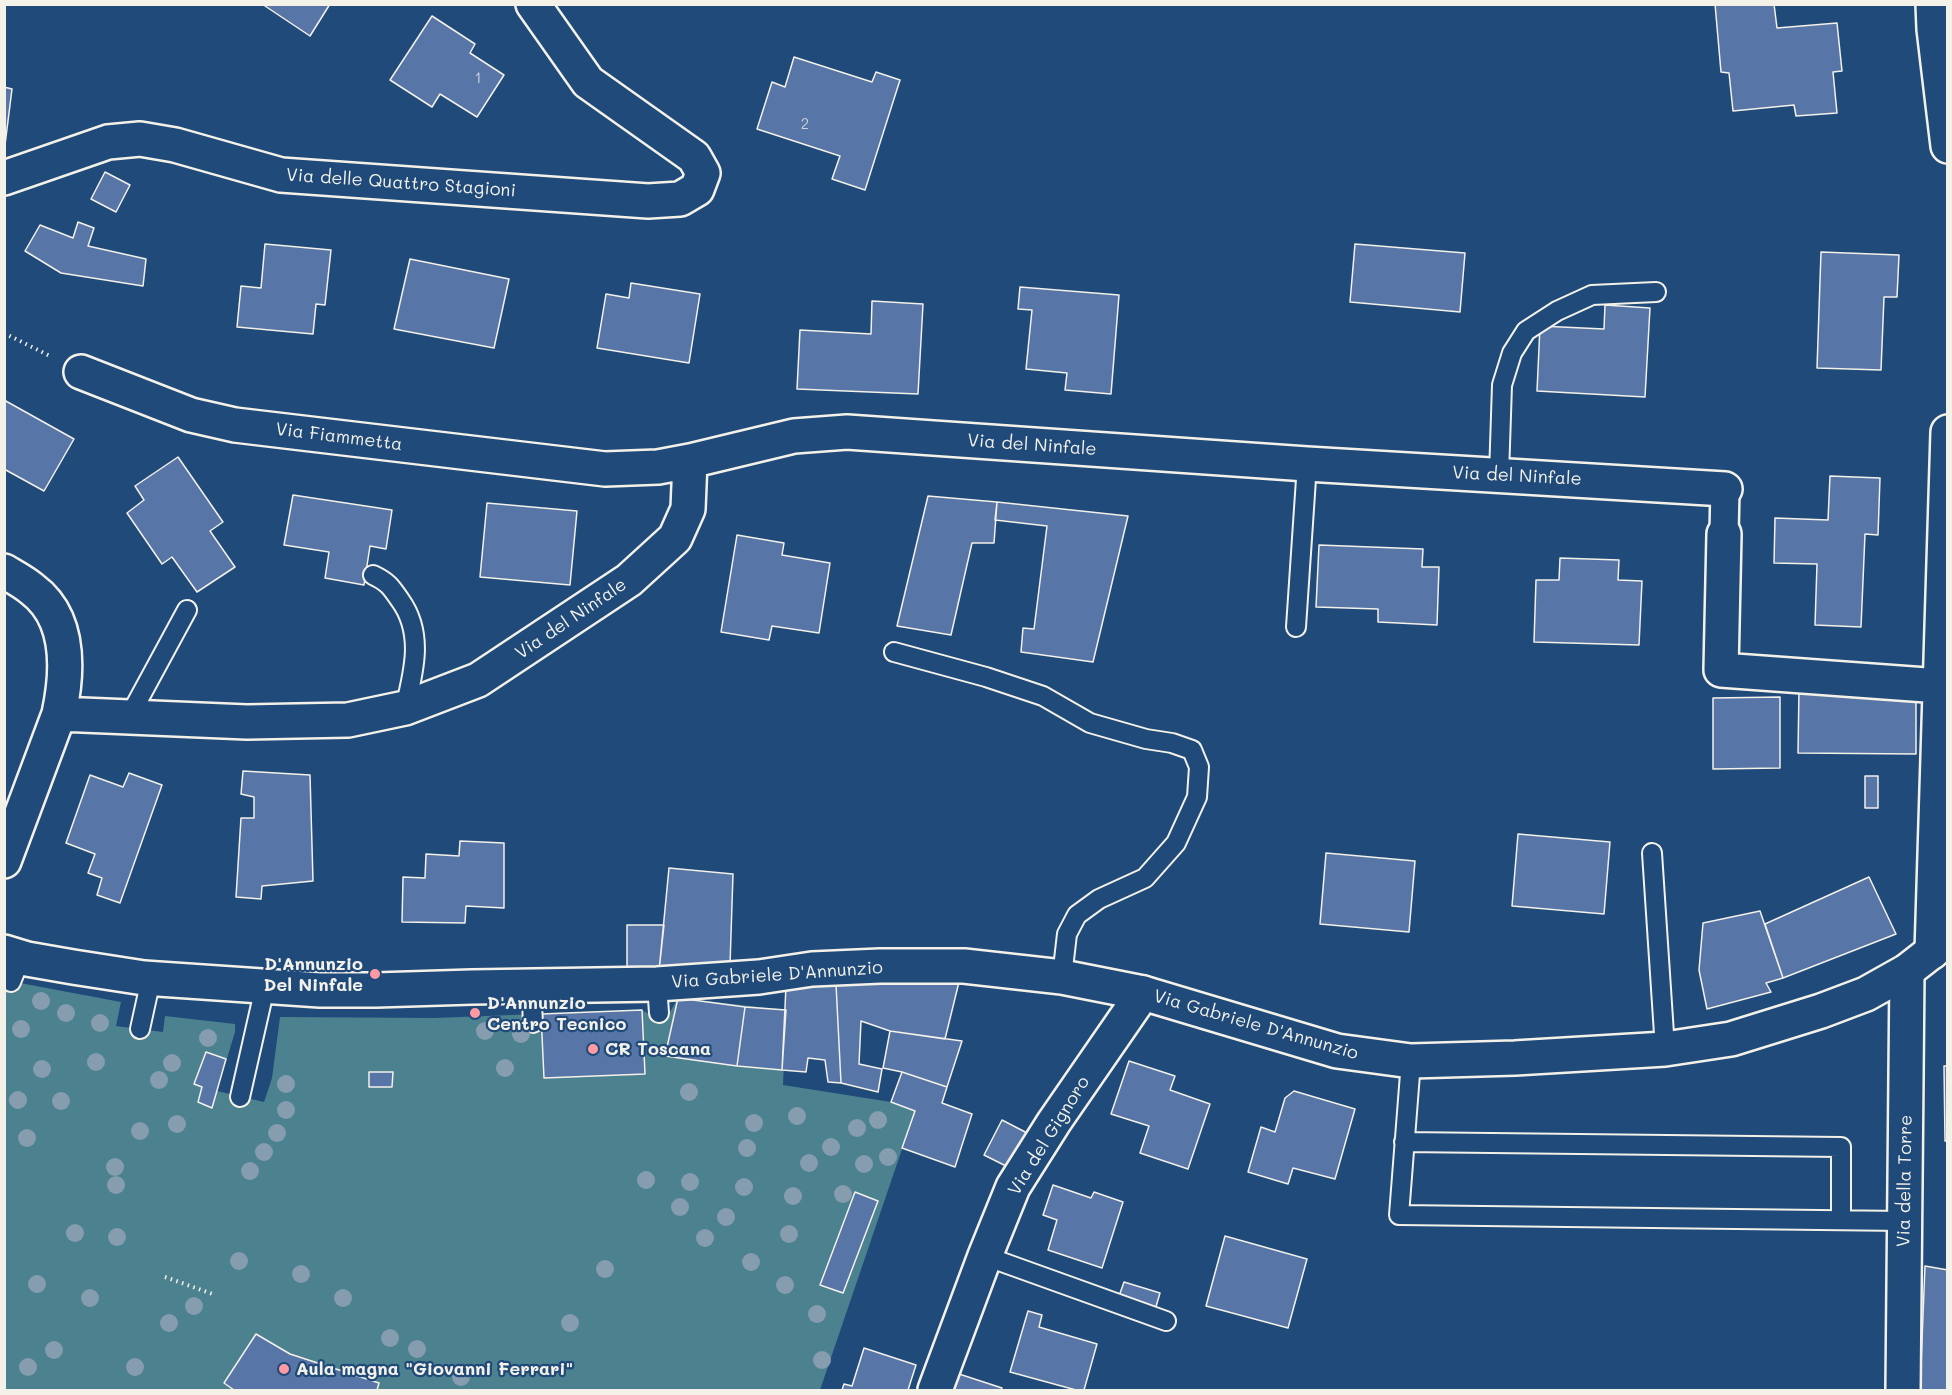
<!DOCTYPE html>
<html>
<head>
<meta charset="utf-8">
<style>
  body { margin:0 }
  #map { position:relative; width:1952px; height:1395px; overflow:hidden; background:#1f4a7a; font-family:Mali,sans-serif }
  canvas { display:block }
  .frame { position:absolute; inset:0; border:6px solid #f4f1e8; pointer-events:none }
</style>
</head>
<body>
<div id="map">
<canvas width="1952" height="1395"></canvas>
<div class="frame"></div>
</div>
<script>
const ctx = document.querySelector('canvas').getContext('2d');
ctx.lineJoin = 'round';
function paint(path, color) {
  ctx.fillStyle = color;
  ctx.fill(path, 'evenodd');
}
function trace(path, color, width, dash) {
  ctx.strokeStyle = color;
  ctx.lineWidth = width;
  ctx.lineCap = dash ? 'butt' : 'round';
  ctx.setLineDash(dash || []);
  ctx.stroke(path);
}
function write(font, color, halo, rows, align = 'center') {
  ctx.font = font + ' Mali,sans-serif';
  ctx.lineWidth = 4.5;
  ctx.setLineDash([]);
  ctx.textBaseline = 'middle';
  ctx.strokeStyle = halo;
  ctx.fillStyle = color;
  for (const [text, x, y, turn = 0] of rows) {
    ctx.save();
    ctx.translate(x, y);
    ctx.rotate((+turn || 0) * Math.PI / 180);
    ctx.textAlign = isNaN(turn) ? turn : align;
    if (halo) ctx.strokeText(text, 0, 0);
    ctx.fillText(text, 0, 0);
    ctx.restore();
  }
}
const green = new Path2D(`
  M4 980 121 1002 116 1026 163 1032 165 1016 235 1024V1032L217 1091 264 1102 272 1078 280 1017 434 1018 642 1010 649 1014 670 1012 678 998 786 1010 783 1085 891 1102 915 1111 820 1390H5Z`);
const building = new Path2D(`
  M262 4H330L310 36Z
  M1715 4H1774L1777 28 1837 23 1842 71 1833 72 1837 113 1796 116 1794 105 1733 111 1729 73 1721 72Z
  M432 16 475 44 470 53 504 75 477 117 440 94 432 107 390 80Z
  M794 57 872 82 876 72 900 80 865 190 832 179 840 156 757 129 772 82 785 87Z
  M4 87 12 89 5 145H4Z
  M105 172 130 185 116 212 91 199Z
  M78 222 94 228 88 246 146 259 143 286 61 273 25 251 40 225 73 238Z
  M265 244 331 250 325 305 316 304 313 334 237 327 241 286 261 288Z
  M1355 244 1465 253 1460 312 1350 302Z
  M1821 252 1899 255 1897 297H1884L1881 370 1817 368Z
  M410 259 509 279 494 348 394 329Z
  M631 283 700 294 689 363 597 348 606 294 629 298Z
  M1020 287 1119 295 1111 394 1065 390 1067 373 1026 369 1032 310 1018 309Z
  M872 301 923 304 918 394 797 389 800 330 871 334Z
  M1605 305 1650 308 1645 397 1537 391 1540 326 1604 329Z
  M4 400 74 439 44 491 4 469Z
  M178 457 223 522 210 531 235 567 197 592 172 557 162 564 127 513 144 500 135 486Z
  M1830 476 1880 478 1878 535 1865 534 1861 627 1815 625 1817 564 1774 563 1775 518 1828 520Z
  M293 495 392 510 386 549 370 546 364 585 325 578 329 552 284 545Z
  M928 496 997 502 994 543H972L951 635 897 626Z
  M997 502 1128 516 1093 662 1021 652 1023 628 1034 629 1047 526 995 520Z
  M487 503 577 511 570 585 480 577Z
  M737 535 784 543 782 555 830 563 819 633 772 626 769 640 721 632Z
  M1319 545 1423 549 1422 567H1439L1437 625 1378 622V609L1316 607Z
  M1560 558 1619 560 1618 580 1642 581 1639 645 1534 642 1536 580H1559Z
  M1799 690 1916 691V754L1798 753Z
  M1780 697V768L1713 769V698Z
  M243 771 310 775 313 881 262 886 261 899 236 897 241 818H254V797L241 794Z
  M129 773 162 785 120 903 97 895 102 878 88 873 95 854 66 843 90 775 123 787Z
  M1865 776H1878V808H1865Z
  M1518 834 1610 842 1604 914 1512 906Z
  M460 841 504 843V908L466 906 465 923 402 922 403 877 425 878 426 854 459 856Z
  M1326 853 1415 861 1409 932 1320 924Z
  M669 868 733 874 730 965 659 971Z
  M1869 877 1896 934 1783 978 1765 924Z
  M1760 911 1783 978 1766 983 1771 992 1707 1009 1699 970 1703 923Z
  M627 925H664L659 971H627Z
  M959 982 945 1039 890 1031 861 1021 859 1064 882 1069 878 1092 841 1083 836 984Z
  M836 984 841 1083 828 1082 825 1060 808 1058 806 1072 782 1070 786 986Z
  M678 998 745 1007 737 1066 665 1056Z
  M745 1007 786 1010 782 1070 737 1066Z
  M642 1010 645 1074 544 1078 541 1014Z
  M890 1031 962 1041 947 1087 902 1072 883 1068Z
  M206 1052 226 1059 212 1108 198 1102 202 1087 194 1084Z
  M1129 1061 1175 1076 1170 1090 1210 1104 1188 1169 1140 1153 1149 1126 1111 1114Z
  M1944 1066H1948V1141H1945Z
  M369 1072H393L392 1087H369Z
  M902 1072 947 1087 942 1103 972 1114 955 1167 902 1148 915 1111 891 1102Z
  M1294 1091 1355 1109 1335 1179 1293 1168 1288 1184 1248 1172 1261 1127 1275 1132 1285 1098Z
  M1002 1120 1031 1135 1012 1169 984 1155Z
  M1053 1185 1091 1198 1094 1192 1123 1202 1102 1268 1048 1250 1057 1220 1043 1215Z
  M855 1192 878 1201 843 1293 820 1285Z
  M1225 1236 1307 1259 1288 1328 1206 1306Z
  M1925 1266 1948 1270V1390H1920Z
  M1124 1282 1160 1293 1155 1310 1118 1299Z
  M1028 1311 1042 1315 1039 1327 1097 1344 1084 1390H1076L1010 1372Z
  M256 1334 290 1354 379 1383 377 1390H234L224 1383Z
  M864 1348 916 1365 908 1390H842L844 1384 852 1386Z
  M953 1372 1002 1388 1001 1390H947Z`);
const path = new Path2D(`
  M4 333 52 357
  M165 1277 213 1294`);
const service = new Path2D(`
  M1499 475 1502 385 1512 353 1526 331 1557 311 1592 295 1656 292
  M373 575C388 582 391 587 400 600 424 633 414 671 405 708
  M1296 627 1307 464
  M894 652 986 677 1043 696 1090 723 1146 739 1172 743 1192 750 1199 767 1197 797 1176 843 1145 878 1099 899 1077 915 1067 934 1062 977
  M129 717 187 610
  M1652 853 1665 1049
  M11 982 21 957
  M657 984 659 1013
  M531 986 533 1023
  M140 1029 151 979
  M1411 1061 1399 1215 1904 1221
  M240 1097 265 987
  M1404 1142 1841 1147V1220
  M985 1256 1166 1321`);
const pedestrian = new Path2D(`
  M1724 534 1725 489`);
const minor = new Path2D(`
  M1933 4 1934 29 1948 146
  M4 178 108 142 140 139 175 145 281 175 648 201 680 199 697 189 703 173 694 157 588 82 533 4
  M81 372 191 415 235 425 605 469 658 467 690 461 794 436 847 432 1307 464 1725 489
  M1724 534 1721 670 1940 686
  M4 571C14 577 24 582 32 589 71 618 68 672 59 714L4 861
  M59 714 247 722 348 720 405 708 478 680 629 580 675 538 688 509 690 461
  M1932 952 1948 432
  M935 1390 985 1256 1013 1187 1054 1122 1143 993
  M1903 1390 1907 971`);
const tertiary = new Path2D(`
  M4 952 27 959 73 967 144 978 320 990H376L472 987 657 984 759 977 812 969 880 966H964L1062 977 1143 993 1337 1051 1411 1061 1515 1058 1665 1049 1731 1039 1821 1011 1866 994 1907 971 1948 939`);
const trees = [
  [41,1001],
  [66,1013],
  [100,1023],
  [21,1029],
  [485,1031],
  [521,1034],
  [208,1038],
  [96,1062],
  [172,1063],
  [505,1068],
  [42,1069],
  [159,1080],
  [286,1084],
  [689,1092],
  [18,1100],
  [61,1101],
  [286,1110],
  [797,1116],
  [878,1120],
  [754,1123],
  [177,1124],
  [857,1128],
  [140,1131],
  [277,1133],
  [27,1138],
  [831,1147],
  [747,1148],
  [264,1152],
  [888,1157],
  [809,1163],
  [864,1164],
  [115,1167],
  [250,1171],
  [646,1180],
  [690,1182],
  [116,1185],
  [744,1187],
  [843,1194],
  [793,1196],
  [680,1207],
  [726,1217],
  [75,1233],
  [789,1234],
  [117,1237],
  [705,1238],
  [239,1261],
  [751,1262],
  [605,1269],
  [301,1274],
  [37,1284],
  [785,1285],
  [90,1298],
  [343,1298],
  [194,1306],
  [817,1314],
  [169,1323],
  [570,1323],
  [390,1338],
  [417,1349],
  [54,1350],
  [822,1360],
  [28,1367],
  [135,1367],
  [461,1377]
];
const markers = [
  [375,974,6,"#ff9aa2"],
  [475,1013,6,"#ff9aa2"],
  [593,1049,6,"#ff9aa2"],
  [284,1369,6,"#ff9aa2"]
];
const numberNames = [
  ["1",478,78],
  ["2",805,124]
];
const streetNames = [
  ["Via delle Quattro Stagioni",401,183,4],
  ["Via Fiammetta",339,437,7],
  ["Via del Ninfale",1032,445,4],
  ["Via del Ninfale",1517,476,3],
  ["Via del Ninfale",571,619,-34],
  ["Via Gabriele D'Annunzio",777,975,-4],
  ["Via Gabriele D'Annunzio",1256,1025,16],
  ["Via del Gignoro",1049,1136,-58],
  ["Via della Torre",1905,1181,-89]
];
const poiNames = [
  ["D'Annunzio",363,964,"right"],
  ["Del Ninfale",363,985,"right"],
  ["D'Annunzio",487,1003],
  ["Centro Tecnico",487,1024],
  ["CR Toscana",605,1049],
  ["Aula magna \"Giovanni Ferrari\"",296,1369]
];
paint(green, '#4c818f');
paint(building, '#5775a6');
trace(building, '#f4f1e8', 1.5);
trace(service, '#f4f1e8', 22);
trace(pedestrian, '#f4f1e8', 32);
trace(minor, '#f4f1e8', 38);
trace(tertiary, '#f4f1e8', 38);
trace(path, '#f4f1e8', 4, [1.5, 4.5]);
trace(service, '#1f4a7a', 18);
trace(pedestrian, '#1f4a7a', 27);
trace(minor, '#1f4a7a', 33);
trace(tertiary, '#1f4a7a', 33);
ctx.fillStyle = '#869caf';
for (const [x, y] of trees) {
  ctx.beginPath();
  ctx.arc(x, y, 9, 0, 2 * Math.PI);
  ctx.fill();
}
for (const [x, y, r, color] of markers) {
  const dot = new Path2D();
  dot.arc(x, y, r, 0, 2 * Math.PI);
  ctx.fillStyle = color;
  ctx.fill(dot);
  trace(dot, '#1f4a7a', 2);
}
write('15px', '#cdd2d8', null, numberNames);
write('18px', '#f4f1e8', '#1f4a7a', streetNames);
write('bold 18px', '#f4f1e8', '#1f4a7a', poiNames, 'left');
</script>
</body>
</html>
